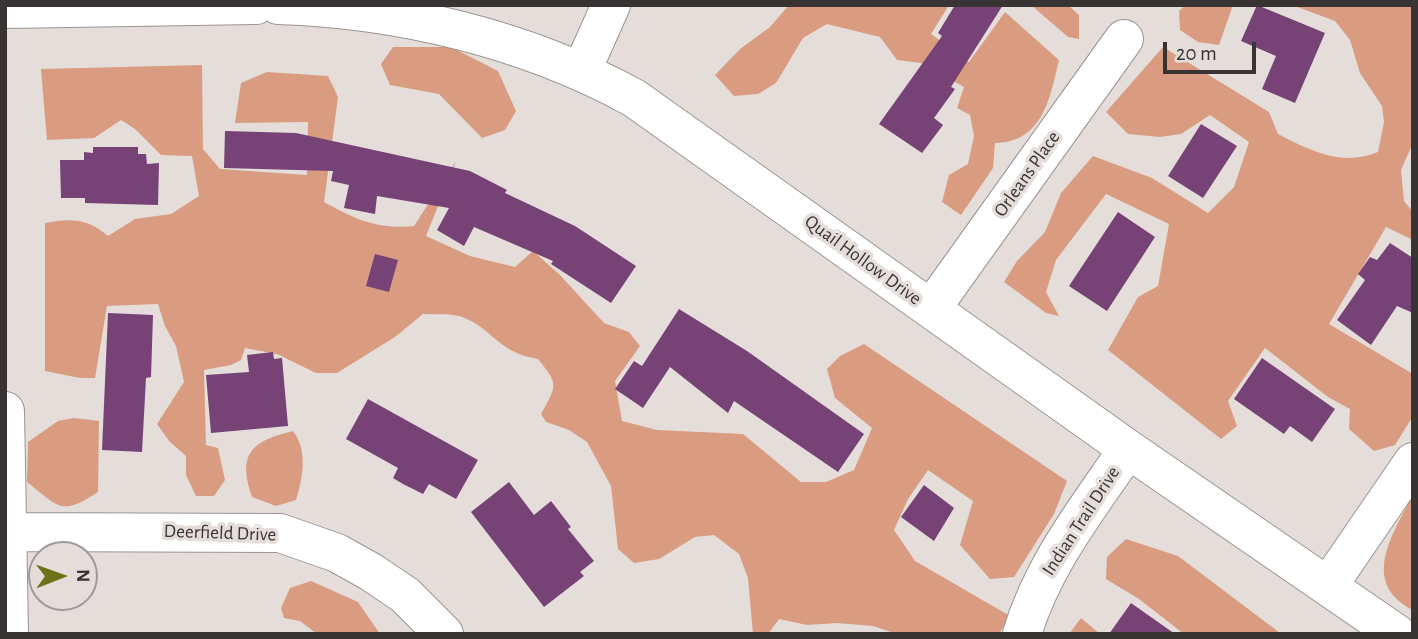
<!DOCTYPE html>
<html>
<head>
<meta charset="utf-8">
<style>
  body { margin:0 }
  #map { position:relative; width:1418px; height:639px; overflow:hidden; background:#e5ddda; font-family:"Alegreya Sans",sans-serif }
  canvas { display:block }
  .frame { position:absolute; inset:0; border:7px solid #373433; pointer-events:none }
  .north { position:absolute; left:28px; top:541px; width:70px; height:70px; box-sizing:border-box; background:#e5ddda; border:2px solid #9f9997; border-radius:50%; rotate:89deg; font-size:19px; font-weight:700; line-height:28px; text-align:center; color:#373433 }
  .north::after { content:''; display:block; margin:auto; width:24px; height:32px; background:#6d7218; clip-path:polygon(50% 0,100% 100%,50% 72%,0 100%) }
  .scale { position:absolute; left:1163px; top:42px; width:93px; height:32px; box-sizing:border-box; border:4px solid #373433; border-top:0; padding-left:9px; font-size:21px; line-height:24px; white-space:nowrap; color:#373433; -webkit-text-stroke:5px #e5ddda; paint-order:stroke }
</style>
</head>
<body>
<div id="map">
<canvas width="1418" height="639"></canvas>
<div class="frame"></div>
<div class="north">N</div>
<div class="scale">20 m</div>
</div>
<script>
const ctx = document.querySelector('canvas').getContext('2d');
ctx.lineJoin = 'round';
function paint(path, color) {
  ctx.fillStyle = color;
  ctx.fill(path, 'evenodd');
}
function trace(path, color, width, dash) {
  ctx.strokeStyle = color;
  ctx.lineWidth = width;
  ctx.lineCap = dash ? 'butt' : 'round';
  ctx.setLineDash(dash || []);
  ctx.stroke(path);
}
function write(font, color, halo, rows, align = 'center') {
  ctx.font = font + ' "Alegreya Sans",sans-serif';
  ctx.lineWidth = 7;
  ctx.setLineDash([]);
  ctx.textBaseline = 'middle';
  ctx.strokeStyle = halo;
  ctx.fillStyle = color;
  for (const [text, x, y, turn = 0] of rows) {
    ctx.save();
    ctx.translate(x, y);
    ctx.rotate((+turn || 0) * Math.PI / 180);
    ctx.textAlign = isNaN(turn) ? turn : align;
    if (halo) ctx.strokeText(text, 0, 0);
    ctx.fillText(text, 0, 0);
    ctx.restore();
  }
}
const green = new Path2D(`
  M789 5H949L931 34 969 62 1005 12 1059 60C1050 98 1043 142 995 143L993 168 961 215 942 202 949 175 968 164 974 136 970 115 957 108 964 87 921 63 897 60 880 37 827 24 803 38 776 83 758 94 734 96 715 75 740 49 770 27Z
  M1031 5H1068L1079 15V39L1068 37Z
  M1186 5H1233L1219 45 1198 42 1180 30 1179 11Z
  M1292 5H1413V143L1401 170 1404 201 1413 212V240L1386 227 1329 324 1413 374V416L1395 445 1374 451 1349 429 1350 409 1328 397 1265 348 1228 401 1237 426 1221 439 1108 350 1138 297 1158 286 1169 224 1106 194 1056 260 1046 292 1059 316 1046 313 1004 282 1017 261 1045 232 1061 193 1093 156 1152 178 1208 213 1234 187 1249 142 1210 115 1181 134 1160 137 1128 134 1106 112 1163 47 1269 112 1278 134C1311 151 1342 167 1378 152L1384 122 1382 106 1360 73 1350 40 1335 21Z
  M393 47H451L498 71 516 111 505 130 482 138 439 94 390 85 381 64Z
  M202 65 203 149 220 169 307 175 308 122 235 123 241 83 267 72 328 76 338 97 324 202C355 219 378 230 414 226L456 161 426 236 470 256 515 267 533 251 560 275 604 323 629 332 640 346 615 381 622 421 657 430 743 434 801 482H826L854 470 872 428 835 398 827 369 840 356 864 344 1067 481 1054 514 1014 577 990 579 960 545 973 501 928 470 908 499 894 530 915 561 1010 616 999 634H897L873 626 837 623 807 625 779 619 768 634H753L748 578 739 554 714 535 695 537 659 559 634 563 618 549 611 486 587 442 569 430 546 422 541 414C557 385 559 385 538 359 496 352 493 328 462 317 450 313 435 315 423 314L395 337 337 373H316L277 354 245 348 241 360 231 365 204 370 206 445 218 448 225 480 214 496H196L186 475V456L169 441 157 424 184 382 176 346 165 326 158 304 107 306 95 378H80L45 371V223C70 218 88 218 108 236L135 219 171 214 199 196 192 156 161 155 135 129 121 120 94 138 47 140 41 69Z
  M74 418 99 421 98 492C61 516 60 508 27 482L28 442 58 421Z
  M293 431C308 450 303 478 296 500L276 506 252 497C237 454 251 441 293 431Z
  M1413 495V610C1359 583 1393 533 1413 495Z
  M1126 539 1178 556 1280 633 1184 634 1139 599 1106 579 1107 557Z
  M311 581 358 602 380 634H317L300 621 284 618 281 608 290 588Z
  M1081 618 1100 634H1069Z`);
const building = new Path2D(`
  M955 5H1003L951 87 955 89 934 118 943 125 922 153 879 124 942 36 938 33Z
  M1257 5 1325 33 1295 103 1262 89 1276 56 1241 41Z
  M1201 124 1237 146 1203 198 1168 176Z
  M225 131 296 133 470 171 507 190 505 193 575 226 636 266 611 303 551 264 553 261 474 227 464 246 437 230 449 208 377 196 375 214 344 208 349 185 331 181 333 171 224 168Z
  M93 147H138V154H146L147 164 159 163 158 205 85 203V198H61L60 160H84V152L93 153Z
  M1118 212 1155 237 1107 311 1069 286Z
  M1390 243 1413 258V313L1397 306 1371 345 1337 320 1365 280 1358 274 1370 257 1377 260Z
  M375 254 398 260 389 292 366 286Z
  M679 309 747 351 864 434 838 472 734 401 728 413 670 367 643 408 615 389 634 361 642 366Z
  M108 313 153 315 151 377 146 378 142 452 102 450Z
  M273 352 274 359 282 358 288 426 211 433 206 375 249 372 247 355Z
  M1262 358 1335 409 1312 442 1290 426 1284 434 1234 399Z
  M368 399 478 460 456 499 429 484 423 494 403 484 393 478 398 468 346 439Z
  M509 482 534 515 551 501 571 527 568 529 594 561 580 572 584 576 544 607 471 512Z
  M924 485 954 508 934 541 901 517Z
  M1131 603 1175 634H1109Z`);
const minor = new Path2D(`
  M278 5C401 9 526 39 634 98L1128 449 1397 634
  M5 9 256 5
  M582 70 611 5
  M931 309 1124 39
  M5 411 9 634
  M7 532 280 533 337 553 371 572 405 595 444 634
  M1328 586 1413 462
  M1022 634C1043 564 1088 508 1128 449`);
const streetNames = [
  ["Orleans Place",1027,174,-55],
  ["Quail Hollow Drive",863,260,36],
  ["Indian Trail Drive",1081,521,-57],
  ["Deerfield Drive",220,533,2]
];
paint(green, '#d99c81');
paint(building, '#774276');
trace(minor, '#9b9491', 40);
trace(minor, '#fff', 38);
write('19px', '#373433', '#e5ddda', streetNames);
</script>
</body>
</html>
